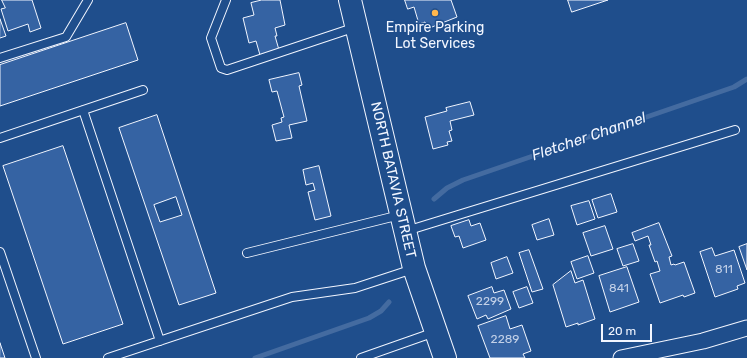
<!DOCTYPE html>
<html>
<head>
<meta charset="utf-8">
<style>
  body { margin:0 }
  #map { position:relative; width:747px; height:358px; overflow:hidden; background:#1f4e8c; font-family:Rubik,sans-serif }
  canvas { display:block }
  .scale { position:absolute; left:601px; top:324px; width:51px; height:18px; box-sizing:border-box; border:2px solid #f2f6ff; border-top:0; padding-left:5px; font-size:12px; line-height:14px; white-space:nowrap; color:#f2f6ff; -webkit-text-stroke:3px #1f4e8c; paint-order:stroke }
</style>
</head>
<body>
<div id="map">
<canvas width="747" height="358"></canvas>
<div class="scale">20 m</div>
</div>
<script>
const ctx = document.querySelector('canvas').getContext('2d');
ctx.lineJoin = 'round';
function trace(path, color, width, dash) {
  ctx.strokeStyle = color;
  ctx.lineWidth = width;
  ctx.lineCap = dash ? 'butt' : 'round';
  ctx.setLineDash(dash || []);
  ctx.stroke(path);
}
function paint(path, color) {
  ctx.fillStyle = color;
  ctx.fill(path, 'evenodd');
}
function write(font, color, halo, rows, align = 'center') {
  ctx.font = font + ' Rubik,sans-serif';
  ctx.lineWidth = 3;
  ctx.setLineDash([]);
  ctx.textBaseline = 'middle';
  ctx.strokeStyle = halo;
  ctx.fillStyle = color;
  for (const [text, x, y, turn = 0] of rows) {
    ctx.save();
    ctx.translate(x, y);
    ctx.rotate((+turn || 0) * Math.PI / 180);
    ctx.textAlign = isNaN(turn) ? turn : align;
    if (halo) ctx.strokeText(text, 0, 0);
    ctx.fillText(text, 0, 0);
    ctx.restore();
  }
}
const stream = new Path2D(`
  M434 199 447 188 463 180 734 87 747 79
  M255 358 369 318 381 311 389 302`);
const building = new Path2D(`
  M2 0H32L41 28 30 32 28 24 8 31 1 9 5 8Z
  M262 0H280L285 25 275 28 277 36H275L279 50 260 55 256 41 249 43 243 18 254 15 251 3Z
  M405 0H451L457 17 427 29 425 22 419 24 414 7 408 9Z
  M568 0H608L572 12Z
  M0 19 6 36 0 38Z
  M126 23 138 60 0 106V65Z
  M299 73 302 85 299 86 307 121 289 125 292 138 276 141 272 125 282 122 281 118 284 117 277 91 272 92 269 80Z
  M470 102 474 115 450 121 452 130 449 131 452 141 447 142 448 145 433 149 425 117 447 111 446 108Z
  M157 115 216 293 179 305 119 128ZM176 197 182 215 160 222 154 205Z
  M63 146 123 324 63 344 3 166Z
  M319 166 331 216 315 220 308 192 315 190 313 183 306 185 303 170Z
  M611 194 617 212 598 218 592 200Z
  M589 201 595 219 577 225 571 206Z
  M549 219 554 235 537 240 532 225Z
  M469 220 471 226 480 223 486 240 463 248 459 236 455 237 451 226Z
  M659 223 672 256 669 257 671 265 674 264 675 265 684 262 695 293 684 297 683 295 660 303 650 274 660 271 657 261 655 262 649 245H651L648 236 635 241 632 233Z
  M605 226 613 249 591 256 583 233Z
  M633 244 639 261 623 266 617 249Z
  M747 244V270L739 247Z
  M712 248 715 256 734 250 745 283 737 286 738 289 715 297 700 252Z
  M529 250 543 289 532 292 519 253Z
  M588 256 594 273 577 279 571 262Z
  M507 257 513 273 496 279 491 263Z
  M627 267 639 302 610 312 599 276Z
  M571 271 575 283 583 280 595 319 578 325V323L566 327 553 285Z
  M492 287 494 293 504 290 511 309 488 319 486 315 477 319 468 296Z
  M527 287 533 303 519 308 513 292Z
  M506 316 510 329 522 325 531 351 523 354 525 358H490L478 326Z
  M0 343 5 358H0Z`);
const service = new Path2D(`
  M226 0 211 38 221 68 227 70 356 27
  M0 58 66 37 88 0
  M83 110 160 341
  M0 138 143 90
  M406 231 735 130
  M0 252 36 358
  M247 253 400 215
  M108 358 292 297 355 288 413 269
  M361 358 435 332`);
const minor = new Path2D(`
  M621 358 703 341 747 328`);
const secondary = new Path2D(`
  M350 0 414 268 445 358`);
const markers = [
  [435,13,4,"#ffb74d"]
];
const numberNames = [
  ["811",724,270],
  ["841",619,289],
  ["2299",490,302],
  ["2289",505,340]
];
const poiNames = [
  ["Empire Parking",435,28],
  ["Lot Services",435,44]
];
const streetNames = [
  ["NORTH BATAVIA STREET",393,180,77]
];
const waterNames = [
  ["Fletcher Channel",589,137,-19]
];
trace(stream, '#446ba0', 5);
paint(building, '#3563a3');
trace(building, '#f2f6ff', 1);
trace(service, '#f2f6ff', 10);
trace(minor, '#f2f6ff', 17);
trace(secondary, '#f2f6ff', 24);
trace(service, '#1f4e8c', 8);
trace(minor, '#1f4e8c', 15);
trace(secondary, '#1f4e8c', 22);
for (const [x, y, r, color] of markers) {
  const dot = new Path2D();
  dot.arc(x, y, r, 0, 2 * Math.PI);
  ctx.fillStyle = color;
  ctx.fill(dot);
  trace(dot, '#1f4e8c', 1.5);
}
write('12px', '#c3d1e8', null, numberNames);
write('14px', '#f2f6ff', '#1f4e8c', poiNames);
write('14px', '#f2f6ff', '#1f4e8c', streetNames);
write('italic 15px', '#f2f6ff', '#1f4e8c', waterNames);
</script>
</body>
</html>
